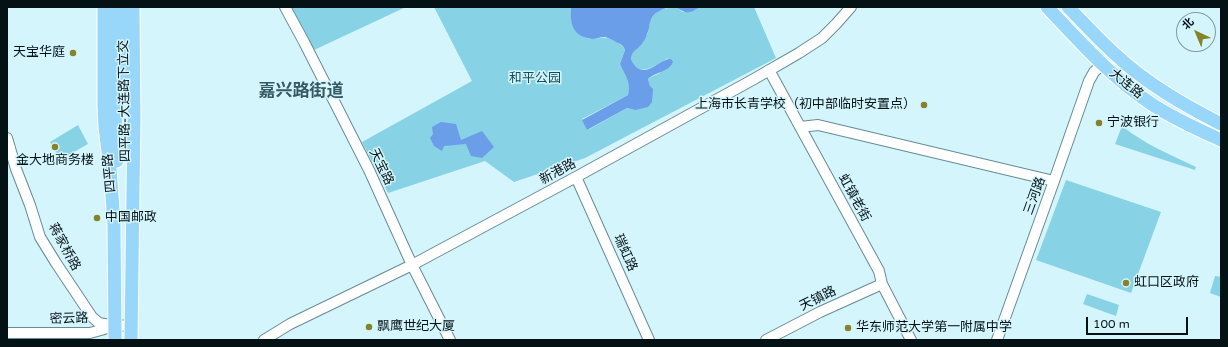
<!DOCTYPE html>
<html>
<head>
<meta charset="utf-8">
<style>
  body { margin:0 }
  #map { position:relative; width:1228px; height:347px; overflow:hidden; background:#d5f5fd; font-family:"Varela Round","Noto Sans SC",sans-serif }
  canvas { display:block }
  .frame { position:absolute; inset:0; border:8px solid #041216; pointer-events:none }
  .north { position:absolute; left:1176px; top:12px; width:40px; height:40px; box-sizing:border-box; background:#d5f5fd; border:1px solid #819aa1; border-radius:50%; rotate:316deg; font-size:11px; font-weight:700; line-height:16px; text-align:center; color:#041216 }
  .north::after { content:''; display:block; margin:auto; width:14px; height:18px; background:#85822a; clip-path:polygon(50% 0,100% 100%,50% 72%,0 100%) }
  .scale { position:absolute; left:1086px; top:317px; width:102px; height:18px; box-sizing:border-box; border:2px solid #041216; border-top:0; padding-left:5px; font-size:12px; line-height:14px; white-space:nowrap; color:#041216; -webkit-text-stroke:3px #d5f5fd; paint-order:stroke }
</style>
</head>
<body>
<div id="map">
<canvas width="1228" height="347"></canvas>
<div class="frame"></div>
<div class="north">北</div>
<div class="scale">100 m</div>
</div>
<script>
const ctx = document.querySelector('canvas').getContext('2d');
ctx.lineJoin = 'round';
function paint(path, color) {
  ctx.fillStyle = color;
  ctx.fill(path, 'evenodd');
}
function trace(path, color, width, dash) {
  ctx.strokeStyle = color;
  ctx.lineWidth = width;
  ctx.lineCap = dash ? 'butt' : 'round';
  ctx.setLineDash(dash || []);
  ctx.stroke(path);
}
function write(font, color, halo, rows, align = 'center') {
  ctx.font = font + ' "Varela Round","Noto Sans SC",sans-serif';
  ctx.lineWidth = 3;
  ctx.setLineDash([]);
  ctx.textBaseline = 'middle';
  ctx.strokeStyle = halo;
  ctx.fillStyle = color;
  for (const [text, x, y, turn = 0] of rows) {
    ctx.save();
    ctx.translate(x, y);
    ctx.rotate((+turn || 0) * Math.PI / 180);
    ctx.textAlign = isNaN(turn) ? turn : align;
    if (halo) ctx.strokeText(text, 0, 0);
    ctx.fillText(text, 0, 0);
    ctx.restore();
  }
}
const green = new Path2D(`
  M291 7H406L314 50Z
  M434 7H571C570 23 574 37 592 39 597 39 601 37 605 38 612 38 622 43 625 50L620 64C625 76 631 81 628 95L582 119 588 130 627 108 635 110 650 86 648 79 651 77 660 73 668 58C656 66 633 81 631 55L648 33 650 21 654 15 660 10 672 7H676L683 12 695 10 700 7H754L776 58 585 158 514 182 485 161 388 193 362 142 472 81Z
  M78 125 88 144 60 160 50 142Z
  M1122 126C1146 145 1169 154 1196 167L1195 170 1115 144Z
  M1066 180 1161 212 1131 293 1036 260Z
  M1215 276 1221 277V297L1210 293Z
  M1087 294 1119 305 1116 316 1083 304Z`);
const water = new Path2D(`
  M571 7H669C660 10 653 13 650 22 649 26 649 31 647 34 646 38 643 42 641 45 635 51 628 54 633 63 635 66 636 68 639 69 651 74 661 58 671 59L673 62C669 72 655 72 648 79L650 86 653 89 652 102 648 107 635 110 627 108 587 130 582 120 628 95C631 81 625 76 620 64L625 50C623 45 621 44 616 42 613 40 609 38 605 37 600 37 596 39 592 39 572 36 570 24 571 7Z
  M672 7H700C683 18 686 9 672 7Z
  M441 122 456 124 461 140 482 131 494 147 482 158 471 156 466 144 444 146 442 151 434 146 430 138 433 134 432 127Z`);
const minor = new Path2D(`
  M285 7 304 42 369 170 412 265 450 340
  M769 70 879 271 882 284 911 340
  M800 127 818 125 1054 181
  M7 138 16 169 30 205 40 237 56 263 92 317 99 323 115 326
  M576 177 649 340
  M7 333H90L115 326 132 325
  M264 340 290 324 412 265 576 177 754 79 799 53 822 38 836 24 851 7
  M766 340 820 312 882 284
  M997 340 1054 181 1089 81 1094 72 1103 64`);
const major = new Path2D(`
  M104 7V105L105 127 110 168 114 224 115 340
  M114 7 116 143 117 161
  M1047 7C1079 41 1111 77 1150 103 1172 118 1197 129 1221 140
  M1068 7C1084 23 1099 40 1116 55 1147 84 1184 105 1221 124
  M124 86V7
  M131 340 134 119 133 7`);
const markers = [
  [73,53,4,"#85822a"],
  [924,105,4,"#85822a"],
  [1099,123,4,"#85822a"],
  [55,147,4,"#85822a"],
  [97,218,4,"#85822a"],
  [1126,283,4,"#85822a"],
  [369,327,4,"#85822a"],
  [848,328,4,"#85822a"]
];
const poiNames = [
  ["天宝华庭",65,53,"right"],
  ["上海市长青学校（初中部临时安置点）",916,105,"right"],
  ["宁波银行",1107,123],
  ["金大地商务楼",55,161,"center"],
  ["中国邮政",105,218],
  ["虹口区政府",1134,283],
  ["飘鹰世纪大厦",377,327],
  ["华东师范大学第一附属中学",856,328]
];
const parkNames = [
  ["和平公园",535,79]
];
const streetNames = [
  ["大连路",1126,84,39],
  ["四平路-大连路下立交",125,101,-91],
  ["天宝路",381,167,64],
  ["新港路",558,172,-28],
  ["四平路",110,173,-95],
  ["三河路",1035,196,-70],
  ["虹镇老街",854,198,61],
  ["蒋家桥路",64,247,61],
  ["瑞虹路",625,253,66],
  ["天镇路",818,299,-26],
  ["密云路",69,319,-2]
];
const districtNames = [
  ["嘉兴路街道",301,92]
];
paint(green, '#87d2e4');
paint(water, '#6a9ee8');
trace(minor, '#668c95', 12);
trace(major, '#fff', 15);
trace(minor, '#fff', 10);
trace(major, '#98d7fa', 13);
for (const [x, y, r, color] of markers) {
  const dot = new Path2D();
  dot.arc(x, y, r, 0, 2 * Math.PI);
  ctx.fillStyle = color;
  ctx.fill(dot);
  trace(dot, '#d5f5fd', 1.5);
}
write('13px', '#041216', '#d5f5fd', poiNames, 'left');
write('13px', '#124d59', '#d5f5fd', parkNames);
write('13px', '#041216', '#d5f5fd', streetNames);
write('bold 17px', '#345962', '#d5f5fd', districtNames);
</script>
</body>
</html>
